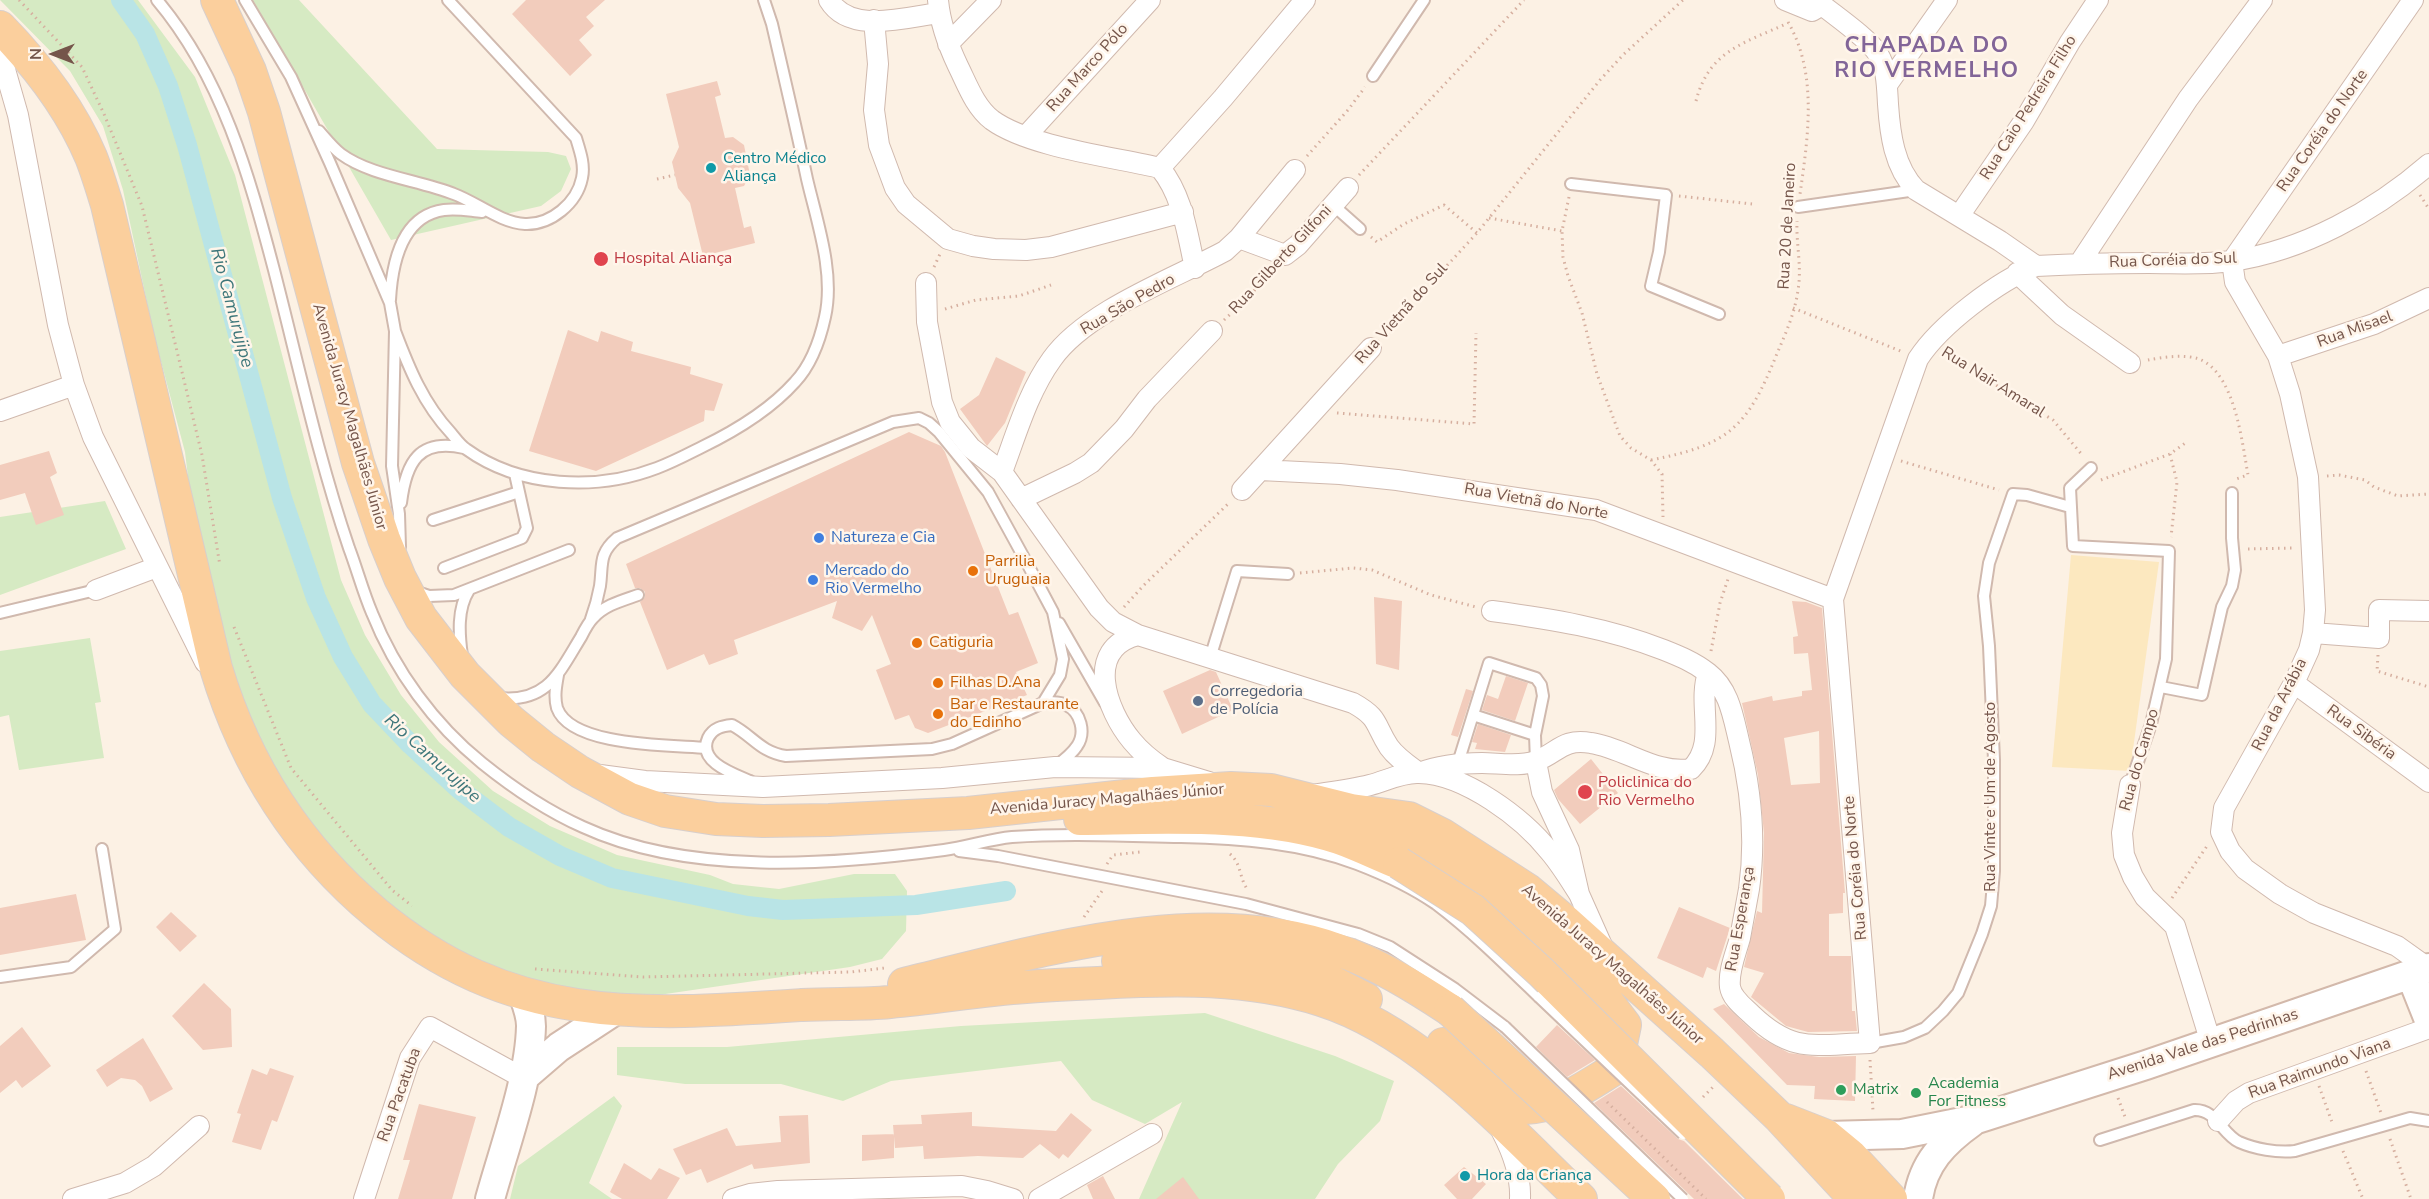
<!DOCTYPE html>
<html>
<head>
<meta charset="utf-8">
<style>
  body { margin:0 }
  #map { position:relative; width:2429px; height:1199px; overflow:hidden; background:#fcf1e4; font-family:"Nunito Sans",sans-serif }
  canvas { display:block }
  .north { position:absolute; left:24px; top:24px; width:60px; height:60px; -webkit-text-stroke:4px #fff5ea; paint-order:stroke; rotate:270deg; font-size:16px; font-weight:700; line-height:24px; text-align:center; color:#75554a }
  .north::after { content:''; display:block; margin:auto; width:21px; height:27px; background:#75554a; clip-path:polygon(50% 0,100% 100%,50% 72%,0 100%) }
</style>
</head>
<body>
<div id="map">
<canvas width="2429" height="1199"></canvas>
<div class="north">N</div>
</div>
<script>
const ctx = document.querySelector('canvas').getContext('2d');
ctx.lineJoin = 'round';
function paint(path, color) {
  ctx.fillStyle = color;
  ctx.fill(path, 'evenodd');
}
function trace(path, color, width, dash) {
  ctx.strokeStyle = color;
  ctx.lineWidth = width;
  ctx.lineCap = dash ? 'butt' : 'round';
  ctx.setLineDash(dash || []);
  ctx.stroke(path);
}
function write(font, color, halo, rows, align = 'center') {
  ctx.font = font + ' "Nunito Sans",sans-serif';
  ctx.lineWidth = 5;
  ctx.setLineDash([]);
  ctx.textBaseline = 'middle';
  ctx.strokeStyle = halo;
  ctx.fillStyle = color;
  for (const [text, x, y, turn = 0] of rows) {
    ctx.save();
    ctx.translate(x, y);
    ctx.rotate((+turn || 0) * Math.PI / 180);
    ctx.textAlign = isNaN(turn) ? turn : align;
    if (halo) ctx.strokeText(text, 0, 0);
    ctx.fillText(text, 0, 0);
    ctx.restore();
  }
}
const green = new Path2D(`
  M0 0H138L195 77 235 175 341 580 365 635 401 695 439 742 493 791 550 826 617 855 710 875 733 884 779 889 854 874H895L907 891 906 931 882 959 850 967 638 998 516 986 438 951 310 850 214 692 185 452 154 335 123 190 103 126 70 71Z
  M253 0H299L437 149 548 152 566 156 571 169 561 191 541 206 391 240Z
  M105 501 126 549 0 595V517Z
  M90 638 101 702 95 703 104 758 19 770 9 715 0 717V651Z
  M1205 1013 1335 1056 1394 1081 1380 1121 1338 1164 1315 1199H1139L1182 1102 1145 1124 1092 1100 1061 1061 891 1081 843 1101 781 1084H685L617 1075V1047H727L961 1026Z
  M614 1096 622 1106 589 1183 612 1199H510L518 1166Z`);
const sand = new Path2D(`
  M2071 555 2159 562 2130 771 2052 767Z`);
const canal = new Path2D(`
  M121 0 145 34 168 86 187 145 282 498 316 598 343 657 372 704 411 745 459 789 509 827 560 856 612 878 748 906 783 910 916 905 1006 891`);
const building = new Path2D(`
  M526 0H605L586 17 594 26 579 40 592 55 570 76 512 14Z
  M717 81 721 95 715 97 725 138 733 137 744 145 750 175 744 186 735 188 744 228 751 226 755 243 703 256 690 203 678 188 672 162 679 147 666 94Z
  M568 330 598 342 601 331 633 342 631 351 691 367 690 374 723 384 714 411 705 410 704 421 596 471 529 451Z
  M996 357 1026 372 1005 423 987 446 960 409 979 395Z
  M909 432 941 446 945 452 1009 615 1018 612 1038 663 1016 672 1027 695 928 733 915 728 909 715 895 720 876 670 891 664 872 615 862 631 832 618 837 601 734 640 738 654 709 665 704 654 667 670 640 602 645 597V592L640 588H635L626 564Z
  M49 451 57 473 50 477 64 515 36 525 25 493 0 500V465Z
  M1374 597 1402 601 1399 670 1376 664Z
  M1792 601 1806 602 1822 608 1845 893H1843V913L1829 914V956H1851L1852 1011H1855L1857 1031 1808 1032 1786 1026 1751 997 1764 973 1744 967 1757 911 1762 913 1764 833 1758 775 1742 703 1772 696 1773 701 1802 696V691L1812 690 1808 653 1794 654 1793 637 1798 636ZM1819 731 1820 783 1791 785 1784 738Z
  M1210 670 1216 672 1233 710 1182 734 1163 691Z
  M1506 676 1528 683 1515 721 1482 710 1487 695 1498 699Z
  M1466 689 1473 691 1458 737 1451 735Z
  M1478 724 1511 735 1505 752 1475 749 1477 743 1472 742Z
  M1591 759 1618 793 1580 824 1558 799 1554 790Z
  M76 894 86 940 0 955V908Z
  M1679 907 1730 928 1716 971 1707 967 1703 978 1657 958Z
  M171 912 197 936 180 952 156 927Z
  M204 983 231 1009 232 1047 203 1050 172 1016Z
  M1724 1004 1759 1037 1789 1053 1819 1057 1856 1056 1855 1101 1814 1099 1815 1086 1787 1085 1713 1009Z
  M1557 1025 1595 1060 1567 1077 1536 1047Z
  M22 1027 51 1066 22 1088 16 1080 0 1093V1046Z
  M143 1038 173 1089 150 1102 142 1086 135 1080 121 1078 107 1087 96 1070Z
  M270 1068 294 1076 277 1122 272 1120 261 1150 232 1142 241 1114 237 1113 252 1069 267 1075Z
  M1621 1086 1678 1139 1684 1141 1743 1199H1694L1594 1103Z
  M419 1104 476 1117 452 1199H398L410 1160H403Z
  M972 1112V1126L1056 1131 1071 1113 1092 1130 1068 1158 1063 1154 1059 1159 1040 1144 1023 1158 978 1156 924 1159 923 1146 895 1148 893 1125 922 1124 921 1115Z
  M808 1115 810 1163 754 1169 752 1164 707 1183 701 1169 686 1175 673 1149 727 1128 736 1146 781 1142 779 1116Z
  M894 1134V1158L862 1161V1135Z
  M624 1163 651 1180 659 1168 680 1178 667 1199H622L610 1192Z
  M1464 1167 1486 1184 1472 1199H1457L1444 1185Z
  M1103 1176 1115 1199H1093L1087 1185Z
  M1183 1177 1199 1199H1156Z`);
const path = new Path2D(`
  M19 0 82 67 104 114 142 206 202 455 220 566
  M1788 22C1818 74 1808 137 1800 194
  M1696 101C1709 50 1745 43 1788 23
  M1307 156 1348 110 1365 87
  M1359 175 1524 0
  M657 179 675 175
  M2420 195 2429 209
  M1679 196 1752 204
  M1569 197 1562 231 1563 257 1568 276 1582 313 1597 374 1620 436 1631 448 1651 460 1662 474 1663 517
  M1489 218 1562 231
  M1371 237 1377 242 1404 224 1444 205 1477 233
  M934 267 940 254
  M1793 308 1903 352
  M945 309 976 300 1019 296 1051 285
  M1224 320 1247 299 1271 271
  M1382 336 1477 233 1600 80 1623 55 1683 0
  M1945 354 2053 420 2083 456
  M2148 360C2163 357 2185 354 2199 359 2235 373 2242 442 2248 475L2236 479
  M1337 413 1474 424 1476 333
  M2170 454 2177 482 2171 537
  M1651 460C1728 445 1747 428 1776 356 1785 335 1795 313 1798 290 1802 267 1796 244 1797 221
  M1901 461 1999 490
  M2327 476 2339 475 2365 480 2374 487 2398 496 2429 494
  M2101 480 2170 454 2188 441
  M2248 549 2292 548
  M1300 573 1353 568 1372 570 1431 595 1476 607
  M1124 607 1144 585 1230 502
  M234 627 291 768 392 890 412 906
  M1711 651 1720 603 1728 579
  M2378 655 2377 671 2429 687
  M1230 854C1242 864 1239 879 1248 890
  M1107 864 1113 855 1140 852
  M2172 898 2207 846
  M1084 917 1102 891
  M535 969 643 977 851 972 885 968
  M1870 1060 1873 1111
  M2366 1071 2381 1113
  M2319 1086 2333 1125
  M1703 1097 1713 1087
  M2118 1098 2125 1117
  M1607 1102 1706 1199
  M2390 1139 2411 1199
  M2343 1151 2363 1199`);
const lane = new Path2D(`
  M157 0C222 77 249 175 274 270 298 363 318 457 349 548 357 569 363 592 372 613 395 671 434 724 482 763 513 788 547 811 583 827 689 876 831 865 944 850 967 847 990 839 1012 837 1068 833 1125 836 1181 837 1239 838 1302 843 1357 864 1383 874 1413 888 1436 904 1473 932 1506 965 1539 997
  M245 0 291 77 330 163 390 303 395 331 392 466 399 514 400 547
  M1373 76 1424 0
  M319 131C326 139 333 148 341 154 371 176 419 180 454 194 476 202 501 223 525 224 551 225 577 203 582 178 585 165 580 151 576 138L448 0
  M1571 184 1666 195 1659 252 1651 286 1719 314
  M1333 205 1360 229
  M1798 207 1916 190
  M390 300C392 264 401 216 444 210 457 208 470 211 482 212
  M395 331C409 368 423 403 451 433 456 439 460 445 466 449 520 488 597 491 657 468 673 462 688 454 702 447 735 431 770 410 795 382 811 365 820 340 825 317 835 273 817 222 807 179 796 127 784 76 772 24L764 0
  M2091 468 2070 488 2073 546 2169 551 2166 659 2151 724 2130 785
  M401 503C406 462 419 438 464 448
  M433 520 519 492
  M444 568 522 538 527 528 515 474
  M414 591 429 596 454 595 569 550
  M0 613 96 590
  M591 619C595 608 598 597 600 586 603 565 598 554 617 538L893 422 919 418 929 423 939 432 988 492 1028 565 1053 612 1063 659 1060 675 1043 703
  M1059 623 1105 703
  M462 656C459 634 457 609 469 590
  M1210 658 1237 571 1288 574
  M558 675C556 686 554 697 557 708 571 747 671 745 706 748
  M2161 687 2202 695 2222 607 2232 586 2235 570 2232 538V493
  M499 698C547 703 559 673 581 637 584 631 588 623 593 618 605 605 621 601 638 595
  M1473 715 1535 735
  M1458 763 1489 663 1536 678 1541 685 1543 696 1535 735 1536 762
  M750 781C734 774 697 762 708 738 713 728 722 726 732 725 753 736 760 752 786 756L932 749 952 744 1043 703C1050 702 1059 701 1066 705 1081 712 1086 733 1077 746 1072 754 1064 760 1056 766
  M959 851 998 856 1246 904 1358 934 1390 947 1455 989 1505 1027
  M0 977 71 967 115 929 102 849
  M1870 1043 1904 1037 1925 1028 1943 1011 1958 993 1982 934 1991 906 1994 871V760L1989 646 1984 596 1989 563 2013 494 2027 495 2070 507
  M2100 1140 2194 1110C2216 1109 2222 1134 2239 1142 2255 1149 2277 1153 2295 1151L2410 1118 2429 1121`);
const street = new Path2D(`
  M829 0C850 35 907 17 939 13
  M938 0C940 23 948 45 958 66 967 84 975 107 992 120 1029 147 1114 157 1160 168 1183 196 1187 233 1195 268
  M1785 0 1812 11 1822 5C1837 17 1869 39 1878 54 1887 68 1887 87 1888 104 1890 134 1894 167 1916 190L2000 241 2036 266
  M2413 0 2232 261 2235 282 2278 356 2290 394 2308 477 2315 610 2313 633 2309 650 2294 683 2224 808 2221 832 2230 851 2245 869 2280 894 2314 913 2397 946 2428 968
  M874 20 878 64 874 110 879 145 895 188 906 204 948 239 973 246 994 249 1026 250 1051 247 1183 212
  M948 44 991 0
  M0 52 18 115 58 325 74 385 93 437 205 662
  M1887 85 1947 0
  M1026 136 1150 0
  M1160 168 1223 98 1305 0
  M1959 216 2024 121 2070 42 2098 0
  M1239 238 1285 255 1298 245 1348 188
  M2079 264 2188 99 2262 0
  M2017 273 2062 315 2130 363
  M926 283 927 322 942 402 950 422 971 448 1002 472 1099 608 1113 622 1138 635 1353 703C1380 718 1374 724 1389 747 1397 758 1408 765 1419 773 1440 765 1459 763 1482 763 1498 763 1521 767 1536 761 1558 753 1562 738 1591 743 1625 748 1656 775 1691 769 1718 743 1697 706 1708 673
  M2278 356 2374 324 2429 298
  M0 411 74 385
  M1260 470 1340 474 1397 480 1596 510 1833 599
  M1002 472C1016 435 1028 392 1052 359 1086 311 1173 279 1225 251L1239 238 1295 170
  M1242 490 1371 348
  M1021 499 1075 473 1091 463 1124 429 1147 399 1212 331
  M96 590 157 567
  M1492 611C1551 619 1608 628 1664 650 1679 656 1694 662 1708 673 1729 689 1733 716 1739 741 1751 789 1756 840 1749 889 1746 905 1743 922 1740 938 1736 953 1728 971 1730 987 1732 999 1744 1007 1752 1015 1794 1055 1816 1044 1870 1043L1833 599 1918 359C1940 325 1998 281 2036 266 2073 264 2111 263 2149 263 2176 263 2204 265 2231 261 2303 251 2375 211 2429 164
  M2313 633 2379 638V610L2429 611
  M1138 635C1084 648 1106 710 1132 741 1141 752 1151 760 1163 768
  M2294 683 2429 782
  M1536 762 1542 792 1569 850 1579 894 1604 950
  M600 775 645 781 763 787 942 778 1055 767 1163 768 1209 782
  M2130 785 2122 833 2124 855 2133 877 2145 897 2175 926 2211 1043
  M1311 795C1331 792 1351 790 1370 785 1386 781 1402 772 1419 773 1465 774 1523 818 1550 852 1561 865 1570 880 1579 894
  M2218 1121 2236 1101 2249 1093 2429 1028
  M1502 1132C1513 1153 1521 1175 1520 1199
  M73 1199 125 1183 154 1166 199 1126
  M364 1199 410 1058 430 1027 523 1078
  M733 1199 750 1194 778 1191 962 1186 987 1191 1013 1199
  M1039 1199 1152 1134`);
const secondary = new Path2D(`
  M2411 975 2429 1020
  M523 1078 559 1047 614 1011
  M1827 1136 1902 1134 1977 1119 2146 1065 2429 968
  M490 1199C504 1148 530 1078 531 1026 531 1015 527 1005 523 994
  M1918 1199C1923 1163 1944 1142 1972 1122`);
const primary = new Path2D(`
  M217 0 250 71 264 112 358 463 384 539 400 578 421 618 465 675 511 721 543 747 580 772 630 799 665 811 716 819 763 821 829 820 968 813 1153 793 1231 788 1271 790 1351 810 1409 818 1443 835 1528 890 1565 921 1712 1053 1779 1117 1855 1199
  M0 27C37 65 70 107 91 157 97 172 102 189 107 205L216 668C245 764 298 848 376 913 511 1025 638 1016 802 1005 831 1003 861 1005 890 1002 936 998 981 990 1026 987 1050 985 1074 984 1098 983 1175 979 1247 977 1321 1000 1422 1032 1506 1128 1581 1199
  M1364 817 1501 900 1588 976 1625 1025 1616 1068C1588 1085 1559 1107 1525 1108L1443 1044
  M1080 819C1163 818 1260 812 1339 838 1359 845 1379 855 1399 863
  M1118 961 1199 956 1307 969 1366 999
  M904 984C1040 951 1201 901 1338 950 1378 964 1415 987 1450 1010
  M1786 1120 1827 1136 1850 1155 1891 1199`);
const laneBridge = new Path2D(`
  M1539 997 1683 1134
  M1505 1027 1683 1199`);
const primaryBridge = new Path2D(`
  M1399 863 1473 910 1541 972 1769 1199
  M1450 1010 1654 1199`);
const markers = [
  [711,168,6,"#0f9aa8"],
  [601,259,8,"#e0444e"],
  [819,538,6,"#3f7fe0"],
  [973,571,6,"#e8710a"],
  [813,580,6,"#3f7fe0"],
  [917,643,6,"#e8710a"],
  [938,683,6,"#e8710a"],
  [1198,701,6,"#5c6f8a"],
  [938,714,6,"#e8710a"],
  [1585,792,8,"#e0444e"],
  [1841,1090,6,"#2e9e5b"],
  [1916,1093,6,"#2e9e5b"],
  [1465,1176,6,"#0f9aa8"]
];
const streetNames = [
  ["Rua Marco Pólo",1088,68,-48],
  ["Rua Caio Pedreira Filho",2029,108,-58],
  ["Rua Coréia do Norte",2323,131,-55],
  ["Rua 20 de Janeiro",1788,226,-87],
  ["Rua Gilberto Gilfoni",1281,260,-47],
  ["Rua Coréia do Sul",2173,261,-2],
  ["Rua São Pedro",1128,305,-30],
  ["Rua Vietnã do Sul",1402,314,-48],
  ["Rua Misael",2355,330,-20],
  ["Rua Nair Amaral",1993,383,32],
  ["Avenida Juracy Magalhães Júnior",349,417,74],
  ["Rua Vietnã do Norte",1536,502,10],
  ["Rua da Arábia",2280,705,-63],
  ["Rua Sibéria",2361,733,36],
  ["Rua do Campo",2140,760,-74],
  ["Rua Vinte e Um de Agosto",1991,797,-90],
  ["Avenida Juracy Magalhães Júnior",1107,800,-5],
  ["Rua Coréia do Norte",1856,868,-95],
  ["Rua Esperança",1741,919,-80],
  ["Avenida Juracy Magalhães Júnior",1612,965,41],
  ["Avenida Vale das Pedrinhas",2203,1045,-18],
  ["Rua Raimundo Viana",2320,1069,-20],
  ["Rua Pacatuba",400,1095,-70]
];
const cultureNames = [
  ["Centro Médico",723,159],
  ["Aliança",723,177],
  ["Hora da Criança",1477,1176]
];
const healthNames = [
  ["Hospital Aliança",614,259],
  ["Policlinica do",1598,783],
  ["Rio Vermelho",1598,801]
];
const shopNames = [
  ["Natureza e Cia",831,538],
  ["Mercado do",825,571],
  ["Rio Vermelho",825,589]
];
const foodNames = [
  ["Parrilia",985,562],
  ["Uruguaia",985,580],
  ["Catiguria",929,643],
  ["Filhas D.Ana",950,683],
  ["Bar e Restaurante",950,705],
  ["do Edinho",950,723]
];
const serviceNames = [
  ["Corregedoria",1210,692],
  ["de Polícia",1210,710]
];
const leisureNames = [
  ["Academia",1928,1084],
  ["For Fitness",1928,1102],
  ["Matrix",1853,1090]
];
const waterNames = [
  ["Rio Camurujipe",231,308,75],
  ["Rio Camurujipe",432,759,42]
];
const districtNames = [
  ["CHAPADA DO",1927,47],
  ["RIO VERMELHO",1927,72]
];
paint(green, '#d6eac3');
paint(sand, '#fce8bf');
trace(canal, '#b9e4e6', 20);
paint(building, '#f2ccbc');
trace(lane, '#d0b9ae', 14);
trace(street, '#d0b9ae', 22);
trace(secondary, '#d3b9ab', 32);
trace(primary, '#d8cfcc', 34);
trace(path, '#d6af9f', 3, [1.5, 4.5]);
trace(lane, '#fff', 10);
trace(street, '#fff', 20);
trace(secondary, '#fff', 28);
trace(primary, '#fbcf9d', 32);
trace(laneBridge, '#d0b9ae', 14, []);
trace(primaryBridge, '#d8cfcc', 34, []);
trace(laneBridge, '#fff', 10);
trace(primaryBridge, '#fbcf9d', 32);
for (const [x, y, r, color] of markers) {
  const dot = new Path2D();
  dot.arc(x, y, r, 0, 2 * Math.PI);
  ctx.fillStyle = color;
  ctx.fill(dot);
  trace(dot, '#fff5ea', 2);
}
write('16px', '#75554a', '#fff5ea', streetNames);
write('16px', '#0d838f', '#fff5ea', cultureNames, 'left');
write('16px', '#be3a42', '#fff5ea', healthNames, 'left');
write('16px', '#366cbe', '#fff5ea', shopNames, 'left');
write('16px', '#c56008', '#fff5ea', foodNames, 'left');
write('16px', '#4e5e75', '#fff5ea', serviceNames, 'left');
write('16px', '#27864d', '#fff5ea', leisureNames, 'left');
write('italic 18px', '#3d767a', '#fff5ea', waterNames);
ctx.letterSpacing = '1.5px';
write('bold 22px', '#826598', '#fff5ea', districtNames);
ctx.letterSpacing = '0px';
</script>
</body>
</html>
